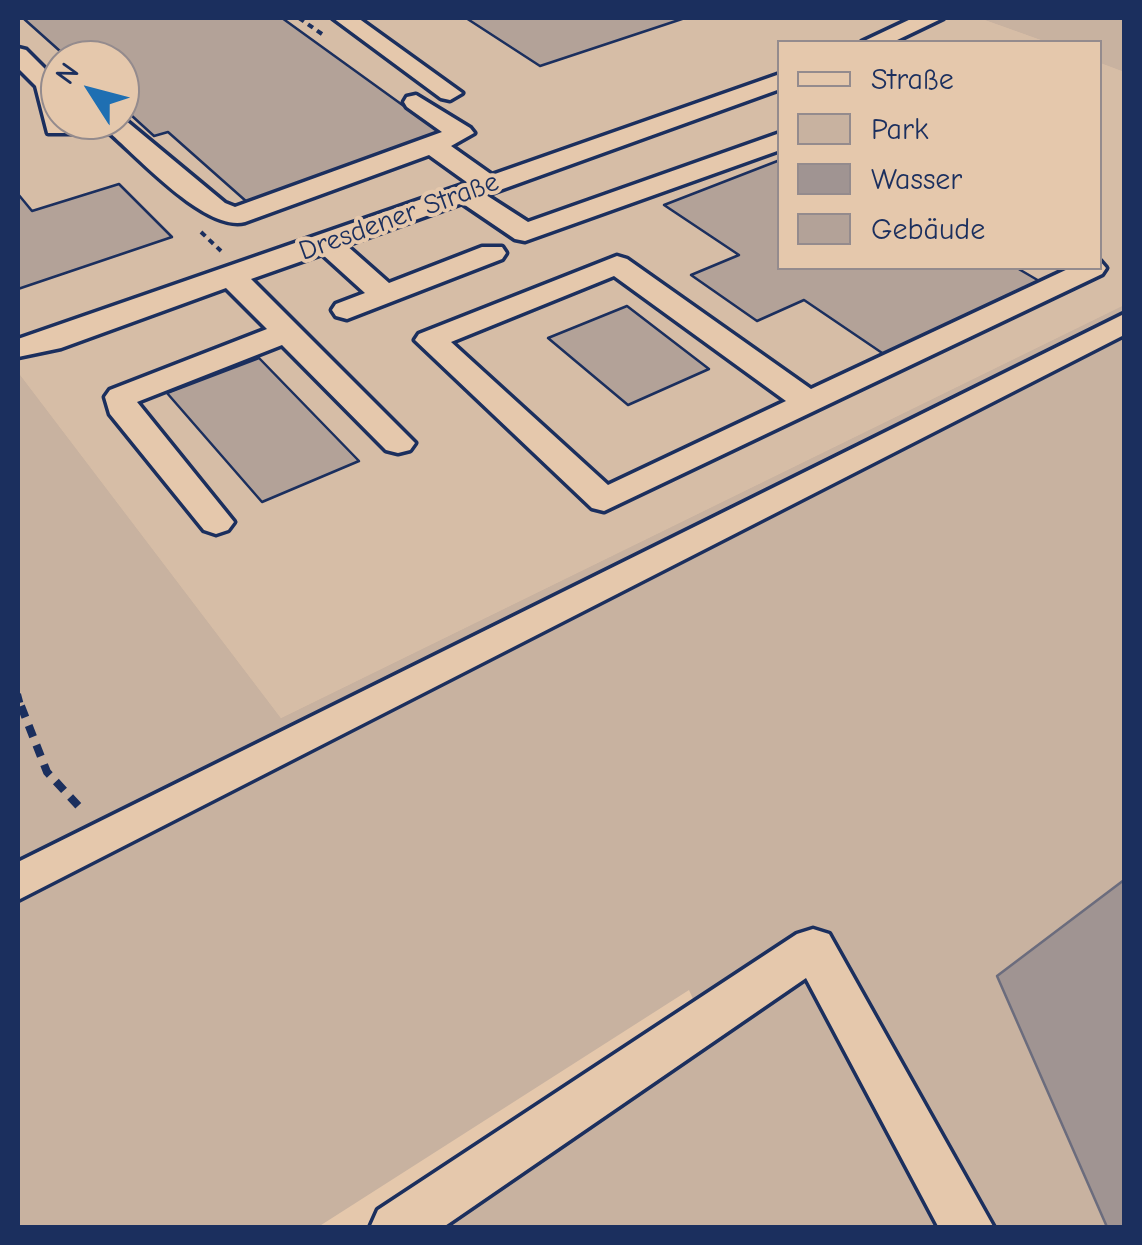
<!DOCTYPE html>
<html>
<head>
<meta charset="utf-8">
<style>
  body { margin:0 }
  #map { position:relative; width:1142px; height:1245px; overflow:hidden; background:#e5c8ac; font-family:"Comic Neue",sans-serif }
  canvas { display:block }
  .frame { position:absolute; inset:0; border:20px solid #1b2f5e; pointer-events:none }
  .legend { position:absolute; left:777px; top:40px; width:325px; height:230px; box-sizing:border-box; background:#e5c8ac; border:2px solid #948b8d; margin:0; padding:12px 18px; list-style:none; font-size:30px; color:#1b2f5e }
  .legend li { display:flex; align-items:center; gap:20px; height:50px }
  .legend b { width:50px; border:2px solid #948b8d }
  .north { position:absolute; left:40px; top:40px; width:100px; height:100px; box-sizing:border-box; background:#e5c8ac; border:2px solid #948b8d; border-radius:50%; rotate:306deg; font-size:28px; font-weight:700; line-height:40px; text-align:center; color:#1b2f5e }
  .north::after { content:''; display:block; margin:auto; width:35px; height:45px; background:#1f6fb2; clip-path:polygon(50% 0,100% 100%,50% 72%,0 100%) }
</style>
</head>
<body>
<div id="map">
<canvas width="1142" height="1245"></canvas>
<div class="frame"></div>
<ul class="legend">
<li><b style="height:12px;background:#e5c8ac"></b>Straße</li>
<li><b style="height:28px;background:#c8b2a0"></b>Park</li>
<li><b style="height:28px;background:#a09492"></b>Wasser</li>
<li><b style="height:28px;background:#b3a298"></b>Gebäude</li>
</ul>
<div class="north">N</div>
</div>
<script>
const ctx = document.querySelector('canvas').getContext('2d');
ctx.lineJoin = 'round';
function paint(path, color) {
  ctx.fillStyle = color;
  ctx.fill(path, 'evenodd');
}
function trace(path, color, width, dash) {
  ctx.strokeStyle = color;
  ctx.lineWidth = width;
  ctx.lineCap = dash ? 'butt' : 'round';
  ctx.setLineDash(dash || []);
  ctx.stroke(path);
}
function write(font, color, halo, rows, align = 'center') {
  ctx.font = font + ' "Comic Neue",sans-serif';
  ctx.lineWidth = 8;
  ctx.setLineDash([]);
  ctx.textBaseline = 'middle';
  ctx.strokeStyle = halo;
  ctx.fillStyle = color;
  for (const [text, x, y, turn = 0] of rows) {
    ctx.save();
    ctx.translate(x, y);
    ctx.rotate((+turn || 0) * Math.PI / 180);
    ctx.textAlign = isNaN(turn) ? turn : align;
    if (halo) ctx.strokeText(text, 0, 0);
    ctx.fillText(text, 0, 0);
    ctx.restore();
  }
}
const built = new Path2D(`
  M18 18H979L1046 42H780V268H1100V63L1124 72V305L281 718 18 372ZM60 60H120V120H60Z`);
const green = new Path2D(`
  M979 18H1124V72L1100 63V42H1046Z
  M1124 305V880L997 976 1107 1227H417L708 1032 689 990 318 1227H18V372L281 718Z`);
const water = new Path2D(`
  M1124 880V1227H1107L997 976Z`);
const building = new Path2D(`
  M23 18H282L444 135 247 202 168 132 154 136 120 105V60H70Z
  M466 18H685L540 66Z
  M780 160V268H1017L1046 285 891 359 804 300 757 321 691 275 739 255 664 205Z
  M119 184 172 237 18 289V194L32 211Z
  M627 306 709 369 628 405 548 338Z
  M259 358 359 461 262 502 167 393Z`);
const pathFar2 = new Path2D(`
  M299 18 322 34
  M201 232 221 251`);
const pathFar1 = new Path2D(`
  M18 694 22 709`);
const path = new Path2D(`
  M21 706 47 772 84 812`);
const minor = new Path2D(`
  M333 18H358L462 93 450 100 441 98Z
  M913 18H943L893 42H862Z
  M18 48 26 50 60 84V120H125L225 203 235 207 442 132 407 107 404 102 407 97 416 95 470 128 474 133 451 146 492 175 780 74V89L486 195 528 222 780 133V150L525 241 515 239 462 203 346 245 389 283 482 247H502L506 253 502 259 347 319 336 316 332 310 336 304 365 293 322 254 251 279 415 443 410 450 398 453 386 450 282 345 137 402 234 522 228 530 216 534 204 530 110 414 105 397 110 390 267 329 226 288 61 348 18 357V339L468 183 429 155 245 222C206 232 139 158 110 133H48L36 86 18 68Z
  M617 256 627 259 811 389 1070 268H1100V261L1106 268 1102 274 604 511 592 508 415 340 419 334ZM614 276 786 401 608 485 451 342Z
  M1124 314V335L18 900V862Z
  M813 929 829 934 994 1228H939L806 978 442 1228H370L378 1210 797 934Z`);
const farStreetnames = [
  ["Dresdener Straße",399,217,-20]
];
paint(built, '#d6bda6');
paint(green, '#c8b2a0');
paint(water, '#a09492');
trace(water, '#6b6c7d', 2.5);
paint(building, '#b3a298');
trace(building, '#1b2f5e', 2.5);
trace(minor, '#1b2f5e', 7);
trace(pathFar2, '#1b2f5e', 4, [6, 5]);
trace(pathFar1, '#1b2f5e', 6, [9, 6]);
trace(path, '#1b2f5e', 8, [12, 9]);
paint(minor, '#e5c8ac');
write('28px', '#1b2f5e', '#e5c8ac', farStreetnames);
</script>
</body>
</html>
